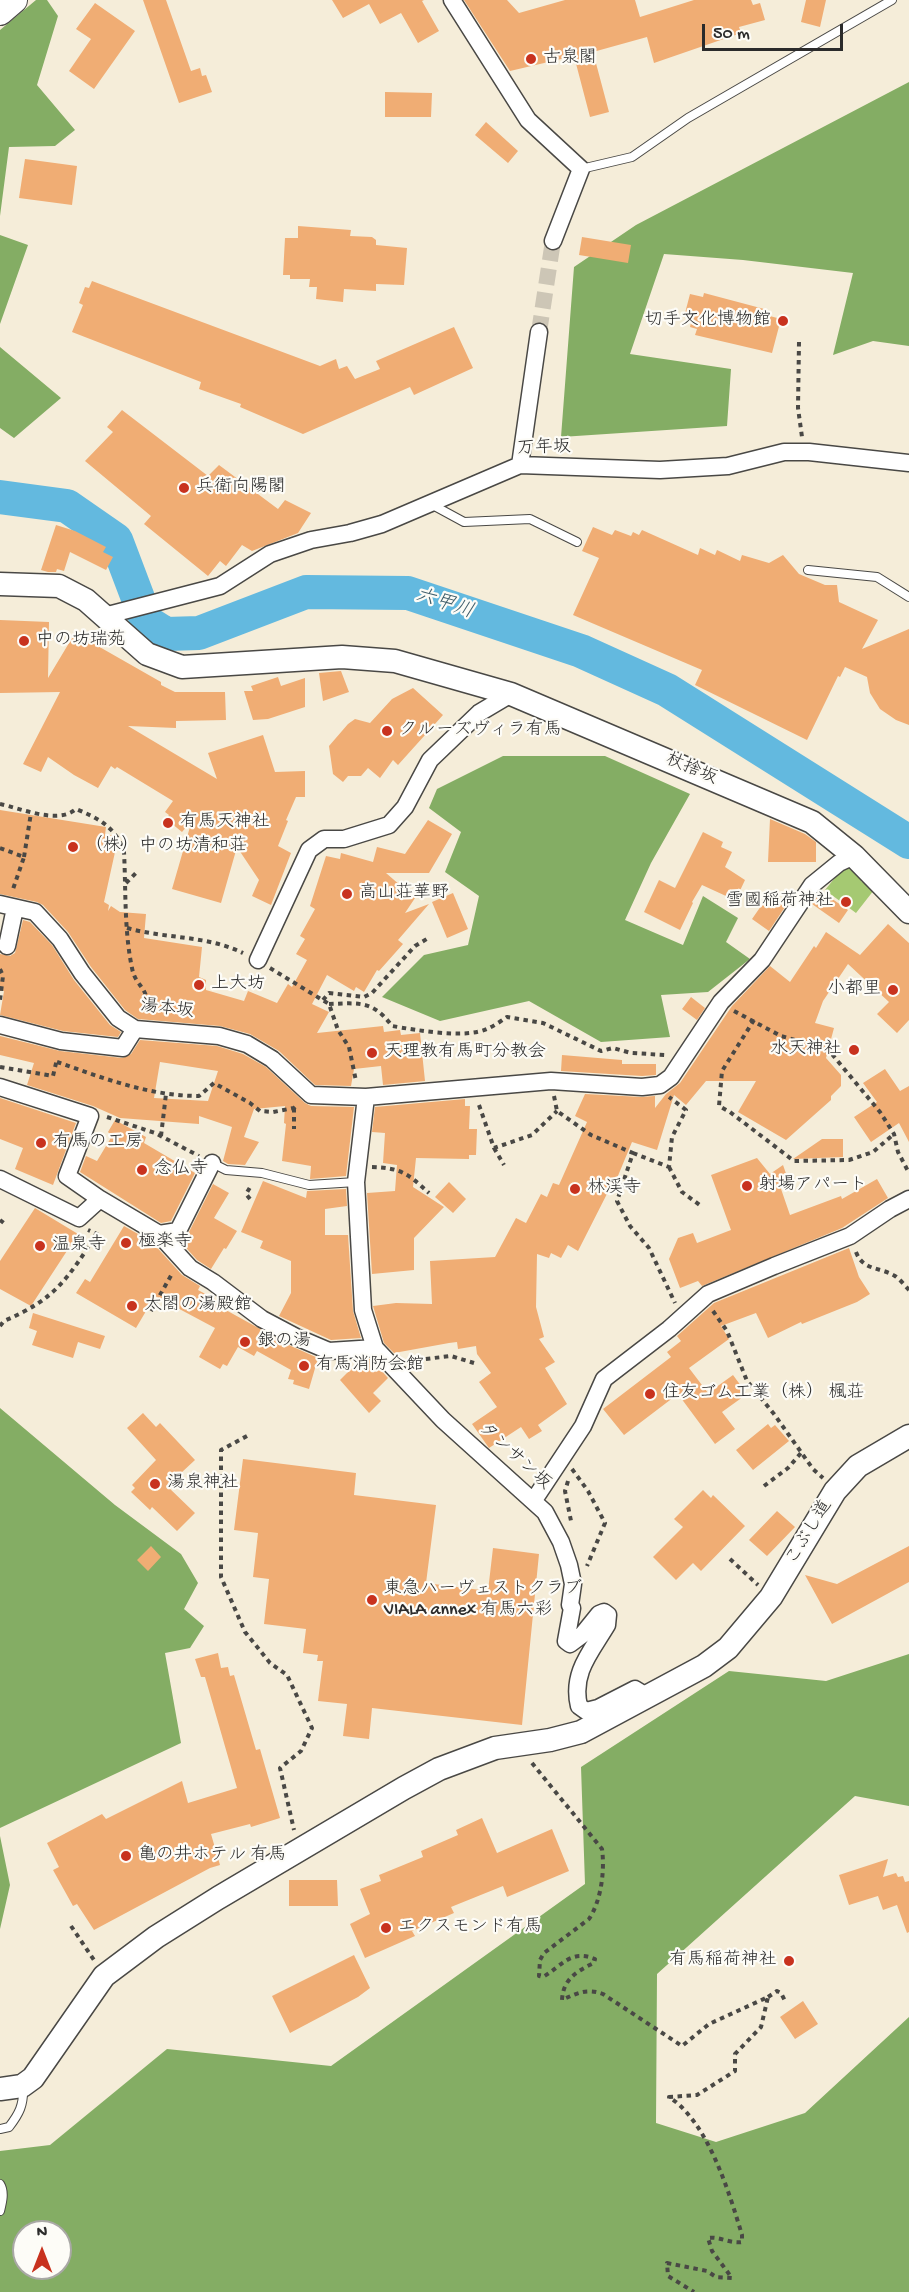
<!DOCTYPE html>
<html>
<head>
<meta charset="utf-8">
<style>
  body { margin:0 }
  #map { position:relative; width:909px; height:2292px; overflow:hidden; background:#f5edd9; font-family:"Gochi Hand",sans-serif }
  canvas { display:block }
  .north { position:absolute; left:12px; top:2220px; width:60px; height:60px; box-sizing:border-box; background:#fdfcf7; border:2px solid #a9a8a5; border-radius:50%; rotate:0deg; font-size:16px; font-weight:700; line-height:24px; text-align:center; color:#2b2b2b }
  .north::after { content:''; display:block; margin:auto; width:21px; height:27px; background:#c8321e; clip-path:polygon(50% 0,100% 100%,50% 72%,0 100%) }
  .scale { position:absolute; left:702px; top:24px; width:141px; height:27px; box-sizing:border-box; border:3px solid #2b2b2b; border-top:0; padding-left:8px; font-size:18px; line-height:21px; white-space:nowrap; color:#2b2b2b; -webkit-text-stroke:4px #fdfcf7; paint-order:stroke }
</style>
</head>
<body>
<div id="map">
<canvas width="909" height="2292"></canvas>
<div class="north">N</div>
<div class="scale">50 m</div>
</div>
<script>
const ctx = document.querySelector('canvas').getContext('2d');
ctx.lineJoin = 'round';
function paint(path, color) {
  ctx.fillStyle = color;
  ctx.fill(path, 'evenodd');
}
function trace(path, color, width, dash) {
  ctx.strokeStyle = color;
  ctx.lineWidth = width;
  ctx.lineCap = dash ? 'butt' : 'round';
  ctx.setLineDash(dash || []);
  ctx.stroke(path);
}
function write(font, color, halo, rows, align = 'center') {
  ctx.font = font + ' "Gochi Hand","Klee One",sans-serif';
  ctx.lineWidth = 4.5;
  ctx.setLineDash([]);
  ctx.textBaseline = 'middle';
  ctx.strokeStyle = halo;
  ctx.fillStyle = color;
  for (const [text, x, y, turn = 0] of rows) {
    ctx.save();
    ctx.translate(x, y);
    ctx.rotate((+turn || 0) * Math.PI / 180);
    ctx.textAlign = isNaN(turn) ? turn : align;
    if (halo) ctx.strokeText(text, 0, 0);
    ctx.fillText(text, 0, 0);
    ctx.restore();
  }
}
const green = new Path2D(`
  M848 868 862 879 861 881 874 890 856 913 825 890 842 869Z`);
const forest = new Path2D(`
  M36 0H47L58 16 37 85 75 130 55 146 9 147 0 216V30Z
  M909 82V346L873 341 833 355 853 273 743 260 664 254 630 354 731 369 727 426 561 437 574 267 636 225Z
  M0 235 28 245 0 324Z
  M0 347 61 398 14 438 0 428Z
  M503 756H605L690 794 651 863 625 920 683 945 703 896 738 918 726 942 750 959 708 992 661 995 670 1037 601 1042 529 1001 440 1021 382 997 424 955 468 945 479 896 445 872 461 832 429 808 437 789Z
  M0 1408 115 1505 181 1554 198 1583 184 1609 204 1626 190 1648 165 1653 181 1743 0 1828Z
  M909 1654V1806L855 1796 657 1974 656 2123 716 2142 805 2113 909 2017V2292H0V2151L50 2145 167 2049 331 2066 585 1884 581 1767 729 1671 826 1681ZM24 2232H60V2268H24Z
  M0 1836 10 1885 0 1929Z`);
const river = new Path2D(`
  M0 497 67 506 116 540 147 622 166 634 199 633 306 592 408 593 581 651 667 690 909 842`);
const building = new Path2D(`
  M143 0H166L191 71 200 68 202 76 206 75 212 92 179 103Z
  M332 0H424L422 1 439 31 418 43 401 13 380 24 369 4 343 18Z
  M464 0H507L519 13 565 0H635L640 17 694 0H751L753 5 760 3 765 20 739 27 741 33 654 63 647 37 593 52 609 112 590 117 574 56 510 71Z
  M806 0H826L820 27 801 22Z
  M95 3 135 31 94 89 69 71 91 39 76 29Z
  M385 92 432 93 431 117H385Z
  M486 122 518 151 508 163 475 135Z
  M25 159 77 166 72 205 19 198Z
  M298 226 351 230 350 236 372 237 376 240V245L407 248 404 285 376 284V291L344 289 343 302 316 299 317 287H309L310 279H290V275H283L285 238H298Z
  M582 237 631 245 628 263 579 255Z
  M92 281 320 366 336 359 339 369 347 366 355 379 380 369 376 361 454 327 473 368 414 395 410 387 303 434 240 407 241 404 199 389 201 382 72 332 83 305 79 303 85 287 89 288Z
  M704 293 768 310 766 315 781 319 772 353 695 335 697 329 690 327 692 319 684 317 690 294 703 297Z
  M122 410 208 476 219 465 278 509 285 500 311 513 298 533 252 551 242 545 226 566 220 561 208 576 144 524 151 516 85 461 113 432 107 427Z
  M56 525 75 531 106 547 103 552 113 557 106 570 70 552 64 571 57 569 56 572H48L41 570Z
  M593 527 612 535 615 530 631 536 633 532 639 535 642 530 698 555 700 548 715 555 717 550 740 561 742 555 769 563 783 555 799 574 825 585H837L839 602 878 620 862 649 909 629V725L896 720 880 709 870 693 867 677 845 667 840 677 838 676 807 740 695 685 702 670 573 615 599 558 582 551Z
  M0 620 49 622 48 678 75 633 161 682V685L175 692H225L226 720 176 721V728L128 726 217 779 208 753 263 735 275 772 305 771V797H296L286 820 288 821 278 846 291 853 271 905 252 896 259 880 237 847 221 903 172 889 192 820 182 832 166 819 169 815 165 812 173 801 117 767 115 769 111 766 98 788 74 775 48 757 41 772 23 764 60 692 0 693Z
  M341 671 349 692 323 701 319 673Z
  M278 677 281 686 305 678V707L268 719 253 720 244 691H253L251 686Z
  M413 688 443 715 398 765 393 760 380 778 368 768 361 776H348L343 782 333 774 329 746 348 724 355 719 370 723 392 699Z
  M0 810 106 827 105 835H114V843H117L104 902 109 905 108 911 111 906 120 912 146 914 144 938 202 947 199 977 206 980V990L244 1001 248 991 277 1003 288 984 292 987 307 960 296 954 305 939 300 936 315 909 310 906 326 856 340 859 341 853 373 862 377 847 405 854 428 820 452 834 429 873H386L415 898 405 913 429 904 398 940 403 944 379 971 377 970 364 992 356 987 354 991 327 975 312 1004 329 1012 317 1033 383 1026 384 1032 400 1030 401 1035 420 1033 425 1081 383 1085 381 1066 354 1069 351 1086 315 1085 279 1051 250 1034 220 1026 138 1019 125 1010 91 967 68 932 43 905 37 902 0 894Z
  M770 819 805 834 816 842V862H768Z
  M703 832 723 842 721 847 732 852 725 867 745 880 737 897 727 893 726 896 702 885 692 902 693 903 680 930 644 912 659 880 675 888Z
  M821 891 848 910 839 923 812 904Z
  M453 893 468 929 447 938 432 902Z
  M768 896 785 907 769 931 752 919Z
  M23 920 30 922 52 945 74 980 110 1025 121 1032 118 1037 63 1031 0 1015 4 991H0V954L10 956 15 953Z
  M888 924 909 943V1020L897 1033 877 1014 889 1002 848 964 823 1001 815 1023 834 1028 826 1058 841 1075V1086L831 1096V1100L786 1140 738 1112 756 1081H706L686 1105 674 1095 657 1150 632 1142 615 1183 613 1182 578 1251 568 1245 561 1258 551 1253 549 1258 537 1254 536 1307 544 1337 539 1339 555 1362 545 1368 567 1404 538 1425 542 1431 529 1439 521 1427 489 1448 472 1424 497 1407 479 1382 491 1373 477 1354 476 1346 458 1349 457 1342 449 1343 394 1353 384 1343 373 1306 396 1303 432 1304 430 1261 495 1257 516 1218 526 1223 541 1194 547 1197 553 1183 559 1185 587 1122 575 1116 585 1094 641 1097 655 1096V1108L666 1094 680 1083 732 1006 770 966 790 982 814 946 816 948 826 932 860 955Z
  M691 997 705 1008 697 1020 682 1009Z
  M0 1036 60 1051 122 1058 131 1054 140 1040 217 1046 243 1054 266 1067 305 1103 311 1106 354 1107 346 1176 310 1179 311 1166 282 1161 286 1124 284 1123 285 1106 254 1109 244 1137 259 1142 245 1165 228 1164 223 1161 232 1127 199 1116V1124L120 1118 93 1106 27 1085 34 1063 0 1055ZM160 1062 218 1071 208 1101 154 1098Z
  M562 1055 622 1060V1064H656V1075L642 1076 561 1071Z
  M885 1069 900 1091 909 1086V1142L899 1123 871 1142 854 1117 877 1102 863 1083Z
  M0 1098 76 1123 53 1185 15 1169 23 1148 0 1139Z
  M465 1099V1106H470L469 1129H477L476 1155H469V1159L416 1158 413 1187 444 1207 414 1238V1270L372 1274 367 1193 395 1191 397 1165 383 1163 385 1133 372 1132 375 1107Z
  M115 1120 146 1137 144 1143 195 1173 171 1221 161 1223 80 1172 86 1156 97 1161 112 1136 108 1132Z
  M822 1139H843V1157L793 1159Z
  M757 1158 770 1174 783 1165 789 1182 780 1186 790 1215 841 1196 842 1199 877 1179 888 1198 842 1228 702 1286 698 1281 680 1288 669 1259 678 1238 693 1233 697 1243 731 1230 711 1175Z
  M263 1181 306 1198 307 1191 346 1189 347 1206 325 1209V1235H348L353 1311 361 1338 331 1340 279 1316 291 1293V1261L260 1248 263 1241 241 1232Z
  M449 1182 466 1199 453 1213 435 1197Z
  M213 1184 229 1193 214 1218 237 1231 226 1249 224 1248 211 1269 197 1260 180 1241 187 1236Z
  M35 1208 78 1234 31 1306 0 1289V1261Z
  M124 1226 152 1242 182 1275 200 1286 198 1290 226 1305 224 1309 291 1346 318 1358 309 1389 293 1384 294 1380 288 1379 291 1370 257 1351 254 1356 238 1347 227 1366 223 1364 220 1369 199 1357 215 1328 155 1296 136 1328 76 1293 85 1279 90 1282Z
  M849 1248 859 1277 870 1294 857 1302 802 1324 801 1322 768 1338 756 1313 721 1326 729 1339 689 1368 708 1393 733 1375 747 1394 722 1412 735 1429 715 1444 678 1394 624 1435 603 1409 671 1357 667 1352 681 1341 677 1336 714 1303Z
  M33 1313 105 1336 100 1349 78 1342 73 1358 32 1345 37 1331 29 1328Z
  M361 1359H371L388 1378 373 1393 381 1401 369 1413 340 1380Z
  M143 1413 156 1427 160 1423 195 1460 167 1486 195 1513 177 1531 152 1507 150 1510 131 1492 135 1488 132 1485 156 1460 127 1428Z
  M768 1424 771 1428 775 1425 789 1441 753 1470 736 1450Z
  M243 1459 356 1473 354 1495 436 1505 426 1583 488 1591 493 1548 539 1554 522 1725 372 1708 369 1739 343 1736 347 1704 318 1701 323 1661H317L318 1655 303 1653 306 1629 264 1624 269 1579 253 1577 258 1533 234 1530Z
  M703 1490 711 1498 713 1495 745 1526 701 1571 693 1563 676 1580 653 1557 683 1527 674 1519Z
  M777 1511 795 1527 767 1556 749 1540Z
  M151 1546 161 1557 148 1571 137 1560Z
  M909 1546V1582L832 1624 805 1575 837 1584Z
  M218 1653 221 1668 228 1667 230 1676 234 1675 256 1750 260 1749 280 1818 251 1827 250 1824 211 1834 220 1865 210 1868 94 1930 77 1904 73 1906 53 1870 59 1867 47 1843 102 1814 106 1819 182 1781 188 1803 237 1788 205 1677H201L195 1659Z
  M482 1818 497 1853 552 1829 569 1871 507 1897 503 1886 451 1907 454 1913 412 1931 415 1936 365 1958 350 1924 370 1914 360 1889 381 1881 379 1875 423 1857 421 1851 458 1835 456 1830Z
  M888 1859 883 1877 896 1873 898 1877 903 1876 905 1882 909 1881V1932L907 1933 897 1905 883 1910 878 1896 849 1905 839 1875Z
  M289 1880H337L338 1906H289Z
  M354 1955 370 1988 358 1997 290 2033 272 1996Z
  M803 2001 818 2024 795 2039 780 2017Z`);
const streetTunnel = new Path2D(`
  M539 332 553 241`);
const path = new Path2D(`
  M799 342 798 408 802 437
  M0 804C20 808 58 825 76 809 98 818 116 827 124 852 126 890 124 930 132 968 136 989 151 986 146 1014
  M0 848 24 857 12 892
  M24 857 31 813
  M126 883 138 871
  M127 928C166 939 206 935 243 953
  M270 968 329 1004 338 1030 349 1047 356 1081
  M0 969 3 976 0 1000
  M323 1000 329 993 364 997 372 993 415 946 430 937
  M329 1004C358 1003 373 1000 392 1026 416 1030 465 1039 487 1029 494 1026 501 1021 507 1017L543 1023 601 1051 613 1048 631 1053 666 1055
  M734 1011 781 1036 817 1046 831 1053 880 1112 894 1134 898 1152 909 1173
  M754 1020 722 1071 719 1106 730 1112 794 1161 849 1160 873 1152 894 1134
  M57 1062C103 1078 149 1096 199 1096L214 1083 250 1103 260 1111 273 1112 294 1108 297 1105
  M0 1067 53 1076 57 1059
  M554 1096 557 1111 591 1135 633 1153 617 1201 630 1226 649 1248 675 1303
  M479 1105 494 1148 532 1135 557 1111
  M294 1108V1129
  M107 1117 155 1133 199 1156
  M161 1136 166 1094
  M494 1148 504 1165
  M633 1153 669 1167 672 1137 686 1110 669 1097
  M372 1167C402 1168 408 1174 429 1193
  M669 1167 682 1192 701 1206
  M250 1199 246 1194 252 1184
  M0 1220 5 1224
  M856 1252C863 1271 881 1267 895 1276 900 1279 905 1286 909 1290
  M151 1311 173 1272
  M713 1311 727 1331 747 1381 774 1414 813 1469 823 1478
  M0 1326 4 1321C56 1299 67 1279 97 1234L88 1230
  M408 1361 451 1356 474 1363
  M247 1436 221 1450V1577L245 1632 270 1663 287 1675 312 1728 301 1751 280 1768 294 1830
  M572 1469 588 1491 605 1523 587 1566
  M568 1481 565 1491 571 1521
  M764 1486 788 1468 801 1453
  M730 1559 758 1585
  M532 1763 602 1849C605 1871 601 1901 589 1919L544 1953 540 1960 539 1976 543 1977C562 1966 570 1949 595 1959L594 1963C577 1971 563 1979 562 2000 577 1993 587 1988 603 1994L682 2046 709 2024 768 1997 761 2027 735 2054V2071L697 2095 669 2097C708 2122 729 2192 742 2235V2242C730 2244 719 2236 708 2238L712 2251 732 2278 716 2277 707 2271 667 2263 668 2276 694 2292
  M71 1926 94 1960
  M768 1997 777 1991 781 1993 786 2003`);
const lane = new Path2D(`
  M581 169 632 157 688 118 892 0
  M429 503 464 522 530 519 577 542
  M808 570 877 577 909 597
  M212 1163 226 1170 262 1173 309 1185 356 1182
  M0 2129 9 2127C19 2114 24 2105 23 2087
  M0 2184C5 2192 2 2203 0 2211`);
const street = new Path2D(`
  M452 0 528 120 581 169 553 241
  M520 465 539 332
  M104 616 220 586 270 554 311 540 350 533 382 524 520 465 660 470 728 466 784 452H809L909 463
  M0 904 35 912 60 939 82 973 118 1018 135 1029 219 1036 247 1044 272 1059 311 1095 366 1097 551 1081 642 1087 660 1085 671 1077 721 1002 762 960 812 885 839 863 854 856
  M7 946 15 908
  M258 960 309 850 324 839H344L389 825 405 807 430 760 479 713 511 694
  M0 1025 61 1041 123 1048 135 1029
  M0 1087 90 1116 67 1176 100 1199
  M366 1097 356 1182 363 1310 375 1348 443 1420 545 1512 561 1542 569 1565 573 1584 570 1605 572 1608 566 1641 570 1644 582 1635 599 1614 604 1612 608 1615 607 1625C591 1652 571 1673 579 1706L586 1711 598 1708 635 1689 648 1697
  M0 1179 79 1218 100 1199 159 1234 190 1268 213 1282 262 1319 296 1337 329 1351 375 1348
  M159 1234 178 1231 212 1163
  M534 1500 583 1426 604 1379 669 1329 708 1294 774 1266 850 1236 890 1209 909 1199`);
const secondary = new Path2D(`
  M0 584 59 586 86 600 147 654 182 667 342 657 395 661 511 694 812 822 854 856 909 912
  M0 2089 22 2086 33 2078 104 1976 156 1937 218 1898 404 1788 439 1769 495 1748 550 1740 581 1732 704 1666 728 1648 771 1597 835 1491 858 1466 909 1436`);
const primary = new Path2D(`
  M0 12 14 0`);
const markers = [
  [531,59,6,"#c8321e"],
  [783,321,6,"#c8321e"],
  [184,488,6,"#c8321e"],
  [24,641,6,"#c8321e"],
  [387,731,6,"#c8321e"],
  [168,823,6,"#c8321e"],
  [73,847,6,"#c8321e"],
  [347,894,6,"#c8321e"],
  [846,902,6,"#c8321e"],
  [199,985,6,"#c8321e"],
  [893,990,6,"#c8321e"],
  [854,1050,6,"#c8321e"],
  [372,1053,6,"#c8321e"],
  [41,1143,6,"#c8321e"],
  [142,1170,6,"#c8321e"],
  [747,1186,6,"#c8321e"],
  [575,1189,6,"#c8321e"],
  [126,1243,6,"#c8321e"],
  [40,1246,6,"#c8321e"],
  [132,1306,6,"#c8321e"],
  [245,1342,6,"#c8321e"],
  [304,1366,6,"#c8321e"],
  [650,1394,6,"#c8321e"],
  [155,1484,6,"#c8321e"],
  [372,1600,6,"#c8321e"],
  [126,1856,6,"#c8321e"],
  [386,1928,6,"#c8321e"],
  [789,1961,6,"#c8321e"]
];
const poiNames = [
  ["古泉閣",543,59],
  ["切手文化博物館",771,321,"right"],
  ["兵衛向陽閣",196,488],
  ["中の坊瑞苑",36,641],
  ["クルーズヴィラ有馬",399,731],
  ["有馬天神社",180,823],
  ["（株）中の坊清和荘",85,847],
  ["高山荘華野",359,894],
  ["雪國稲荷神社",834,902,"right"],
  ["上大坊",211,985],
  ["小都里",881,990,"right"],
  ["水天神社",842,1050,"right"],
  ["天理教有馬町分教会",384,1053],
  ["有馬の工房",53,1143],
  ["念仏寺",154,1170],
  ["射場アパート",759,1186],
  ["林渓寺",587,1189],
  ["極楽寺",138,1243],
  ["温泉寺",52,1246],
  ["太閤の湯殿館",144,1306],
  ["銀の湯",257,1342],
  ["有馬消防会館",316,1366],
  ["住友ゴム工業（株） 楓荘",662,1394],
  ["湯泉神社",167,1484],
  ["東急ハーヴェストクラブ",384,1590],
  ["VIALA annex 有馬六彩",384,1611],
  ["亀の井ホテル 有馬",138,1856],
  ["エクスモンド有馬",398,1928],
  ["有馬稲荷神社",777,1961,"right"]
];
const streetNames = [
  ["万年坂",544,449,-2],
  ["杖捨坂",691,770,23],
  ["湯本坂",167,1010,7],
  ["タンサン坂",514,1457,42],
  ["こぶし道",810,1533,-59]
];
const waterNames = [
  ["六甲川",444,605,18]
];
paint(green, '#a5c972');
paint(forest, '#84ad64');
trace(river, '#63b9df', 34);
paint(building, '#f0ad74');
trace(streetTunnel, '#cdc6b6', 16, [16, 8]);
trace(lane, '#494845', 10);
trace(street, '#494845', 19);
trace(secondary, '#494845', 25);
trace(primary, '#494845', 28);
trace(path, '#494845', 4, [4.5, 4.5]);
trace(lane, '#fff', 8);
trace(street, '#fff', 16);
trace(secondary, '#fff', 22);
trace(primary, '#fff', 26);
for (const [x, y, r, color] of markers) {
  const dot = new Path2D();
  dot.arc(x, y, r, 0, 2 * Math.PI);
  ctx.fillStyle = color;
  ctx.fill(dot);
  trace(dot, '#fdfcf7', 2);
}
write('18px', '#2b2b2b', '#fdfcf7', poiNames, 'left');
write('18px', '#2b2b2b', '#fdfcf7', streetNames);
write('italic 20px', '#3f5d6a', '#fdfcf7', waterNames);
</script>
</body>
</html>
